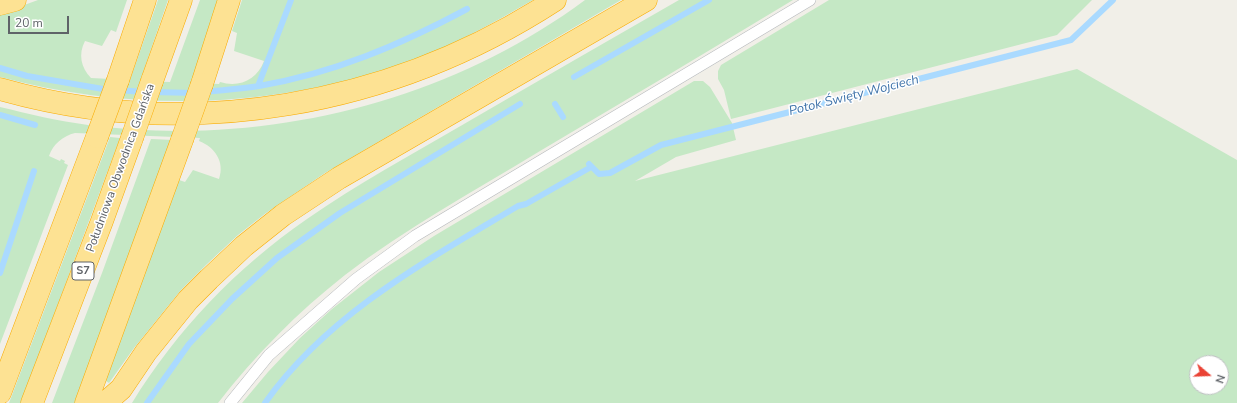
<!DOCTYPE html>
<html>
<head>
<meta charset="utf-8">
<style>
  body { margin:0 }
  #map { position:relative; width:1237px; height:403px; overflow:hidden; background:#f1efe8; font-family:"Nunito Sans",sans-serif }
  canvas { display:block }
  .north { position:absolute; left:1189px; top:355px; width:40px; height:40px; box-sizing:border-box; background:#fff; border:1px solid #bfc1c3; border-radius:50%; rotate:109deg; font-size:11px; font-weight:700; line-height:16px; text-align:center; color:#5f6368 }
  .north::after { content:''; display:block; margin:auto; width:14px; height:18px; background:#ea4335; clip-path:polygon(50% 0,100% 100%,50% 72%,0 100%) }
  .scale { position:absolute; left:8px; top:16px; width:61px; height:18px; box-sizing:border-box; border:2px solid #5f6368; border-top:0; padding-left:5px; font-size:12px; line-height:14px; white-space:nowrap; color:#5f6368; -webkit-text-stroke:3px #fff; paint-order:stroke }
</style>
</head>
<body>
<div id="map">
<canvas width="1237" height="403"></canvas>
<div class="north">N</div>
<div class="scale">20 m</div>
</div>
<script>
const ctx = document.querySelector('canvas').getContext('2d');
ctx.lineJoin = 'round';
function paint(path, color) {
  ctx.fillStyle = color;
  ctx.fill(path, 'evenodd');
}
function trace(path, color, width, dash) {
  ctx.strokeStyle = color;
  ctx.lineWidth = width;
  ctx.lineCap = dash ? 'butt' : 'round';
  ctx.setLineDash(dash || []);
  ctx.stroke(path);
}
function write(font, color, halo, rows, align = 'center') {
  ctx.font = font + ' "Nunito Sans",sans-serif';
  ctx.lineWidth = 3;
  ctx.setLineDash([]);
  ctx.textBaseline = 'middle';
  ctx.strokeStyle = halo;
  ctx.fillStyle = color;
  for (const [text, x, y, turn = 0] of rows) {
    ctx.save();
    ctx.translate(x, y);
    ctx.rotate((+turn || 0) * Math.PI / 180);
    ctx.textAlign = isNaN(turn) ? turn : align;
    if (halo) ctx.strokeText(text, 0, 0);
    ctx.fillText(text, 0, 0);
    ctx.restore();
  }
}
const green = new Path2D(`
  M38 0H127L116 32 111 30 102 46 85 41C78 54 81 68 91 78L130 80 158 0H168L140 81 170 82 200 0H223L195 83 219 84 220 82C239 88 257 80 264 61L234 51 237 33 232 31 242 0H533C493 23 452 46 409 62 277 109 134 113 0 77V12L16 8Z
  M585 0H621L325 173 266 213 238 235 207 264 181 290 134 348 109 383 106 381 108 373 179 180 185 182 193 170 219 179C225 162 215 147 199 141L200 138 75 133C63 136 53 144 49 156L60 161 61 159 65 161 64 163 68 165 0 344V107C29 114 58 121 88 125 260 148 445 104 585 0Z
  M679 0H793C709 51 624 101 540 151 474 191 406 228 345 275 298 312 255 355 218 403H132C176 331 237 267 307 219 357 184 411 155 464 124 535 83 607 41 679 0Z
  M829 0H1092L1057 35 731 119 724 90 718 79V71L721 65Z
  M1077 69 1237 160V403H242L268 372 300 338 332 309 379 272 434 236 694 81H703L710 87 732 123 736 140 676 157 635 181ZM1197 363H1221V387H1197Z
  M110 137 120 138 21 403H9Z
  M151 139 174 140 77 403H52L102 273Z`);
const stream = new Path2D(`
  M0 68 27 76 109 90
  M574 77 709 0
  M258 86 291 0
  M118 90 143 92
  M152 92 195 93
  M204 92C222 90 241 89 259 86 334 73 400 45 467 9
  M555 104 563 117
  M0 115 35 125
  M589 164 599 174 610 173 661 145 1071 40 1113 0
  M0 273 34 171
  M147 403 189 344 232 299 277 258 340 213 520 104
  M265 403C328 314 426 261 518 206L526 204 591 167`);
const service = new Path2D(`
  M230 403 269 355 356 279 415 236 810 0`);
const motorway = new Path2D(`
  M0 4 15 0
  M118 80 145 0
  M152 81 181 0
  M202 84 229 0
  M0 89C189 143 392 106 555 0
  M0 393 97 137
  M32 403 102 221 132 138
  M86 403 182 140
  M105 403 121 389 146 352 188 300 209 279 244 246 283 215 339 178 646 0`);
const motorwayBridge = new Path2D(`
  M97 137 118 80
  M132 138 152 81
  M182 140 202 84`);
const shields = [
  [83,271,22]
];
const shieldNames = [
  ["S7",83,271]
];
const streetNames = [
  ["Południowa Obwodnica Gdańska",121,168,-70]
];
const waterNames = [
  ["Potok Święty Wojciech",854,96,-14]
];
paint(green, '#c5e8c5');
trace(stream, '#aadaff', 6);
trace(service, '#b5b8bc', 12);
trace(motorway, '#f9ab00', 23);
trace(service, '#fff', 11);
trace(motorway, '#fde293', 22);
trace(motorwayBridge, '#f9ab00', 23, []);
trace(motorwayBridge, '#fde293', 22);
for (const [x, y, w] of shields) {
  const box = new Path2D();
  box.roundRect(x - w / 2, y - 9, w, 18, 3);
  ctx.fillStyle = '#fff';
  ctx.fill(box);
  trace(box, '#5f6368', 1);
}
write('bold 11px', '#5f6368', null, shieldNames);
write('12px', '#5f6368', '#fff', streetNames);
write('italic 13px', '#4174aa', '#fff', waterNames);
</script>
</body>
</html>
